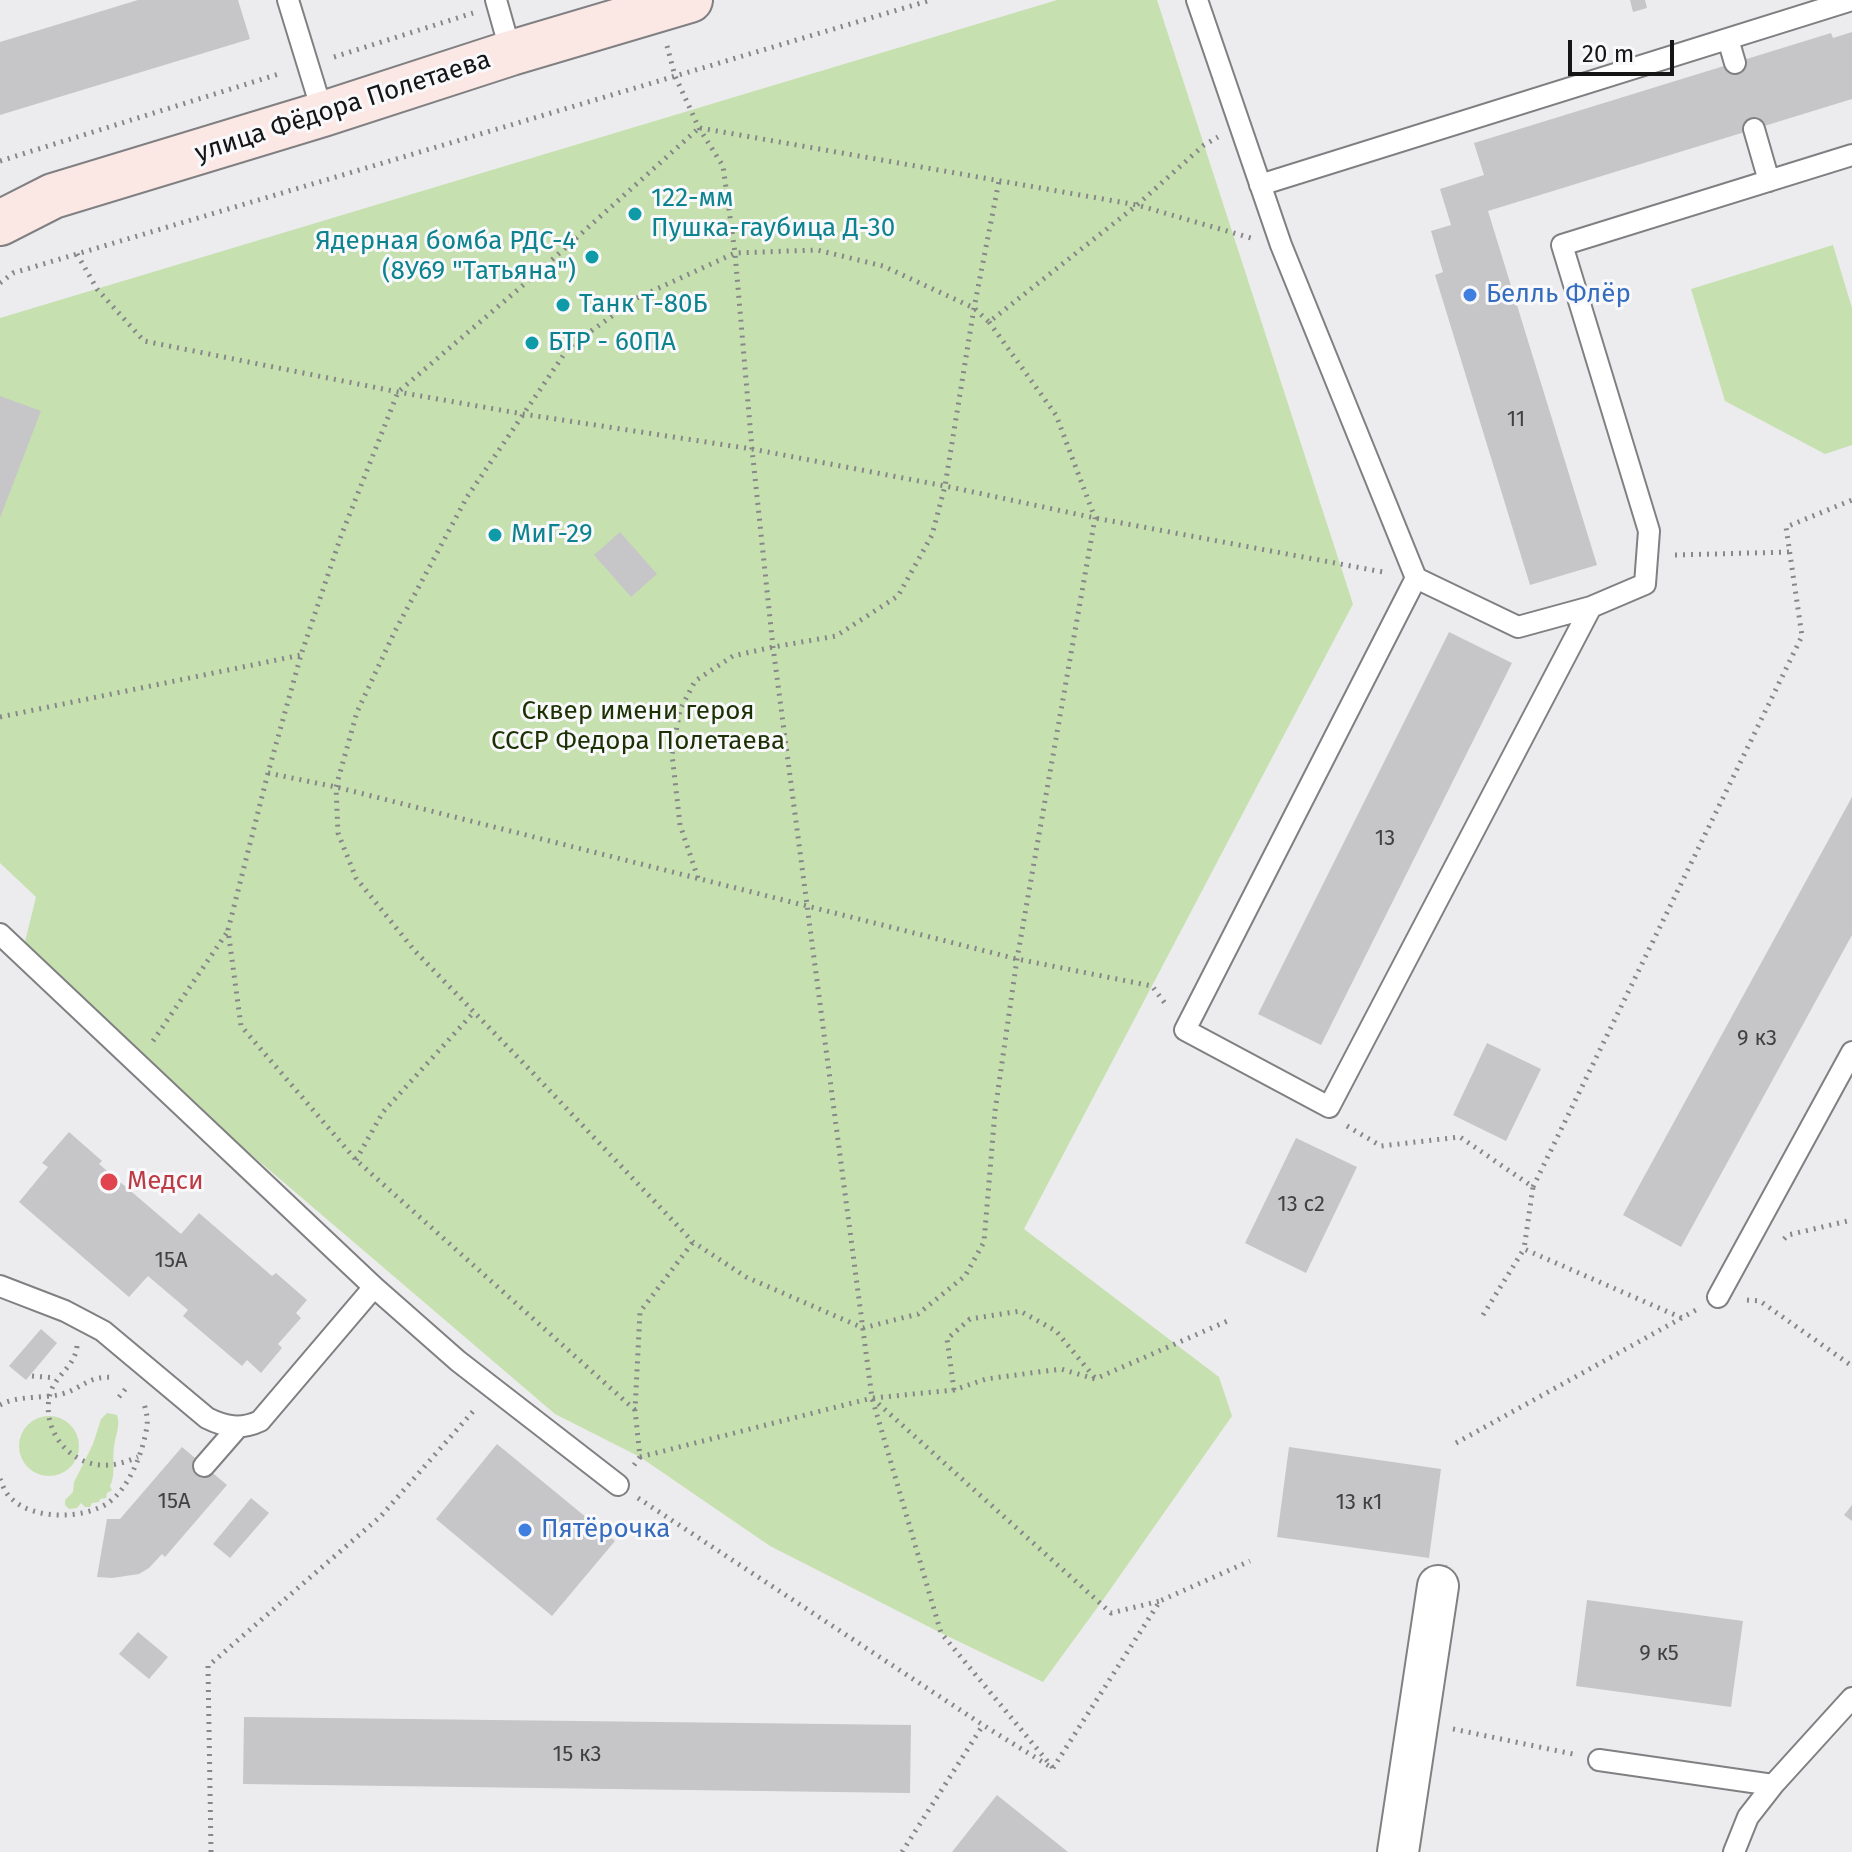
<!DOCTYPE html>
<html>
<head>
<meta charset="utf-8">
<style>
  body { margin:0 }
  #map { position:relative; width:1852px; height:1852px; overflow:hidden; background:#ececef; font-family:"Fira Sans",sans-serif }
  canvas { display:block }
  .scale { position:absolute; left:1568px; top:40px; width:106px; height:36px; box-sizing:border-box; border:4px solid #151516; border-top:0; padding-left:10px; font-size:24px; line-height:28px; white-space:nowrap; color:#151516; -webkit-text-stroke:6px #f9f9fc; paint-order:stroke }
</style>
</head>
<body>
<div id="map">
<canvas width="1852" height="1852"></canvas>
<div class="scale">20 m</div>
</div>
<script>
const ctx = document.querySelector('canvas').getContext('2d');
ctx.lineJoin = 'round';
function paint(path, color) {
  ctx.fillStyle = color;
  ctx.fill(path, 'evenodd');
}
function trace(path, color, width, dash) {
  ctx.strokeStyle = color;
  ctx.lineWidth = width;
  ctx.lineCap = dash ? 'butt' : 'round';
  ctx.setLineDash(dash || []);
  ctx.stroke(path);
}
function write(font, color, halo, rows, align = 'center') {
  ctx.font = font + ' "Fira Sans",sans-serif';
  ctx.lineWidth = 6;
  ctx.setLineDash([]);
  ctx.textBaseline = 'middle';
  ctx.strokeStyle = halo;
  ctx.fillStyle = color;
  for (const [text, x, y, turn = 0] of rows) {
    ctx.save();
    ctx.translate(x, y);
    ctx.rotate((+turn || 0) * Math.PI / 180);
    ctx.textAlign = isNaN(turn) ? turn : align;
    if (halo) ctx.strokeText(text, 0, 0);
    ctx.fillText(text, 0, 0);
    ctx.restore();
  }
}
const green = new Path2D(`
  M1057 0H1157L1353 604 1024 1229 1219 1377 1232 1416 1100 1604 1043 1682 941 1633 770 1546 640 1457 555 1414 21 958 36 897 0 863V318Z
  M1833 245 1852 308V445L1825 454 1725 401 1691 289Z
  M107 1413 117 1415C121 1426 115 1436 114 1447 112 1460 116 1474 110 1486L112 1490 107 1493 106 1498 100 1499 99 1502 92 1503 90 1507H85L81 1503 77 1508 69 1509 65 1505V1500L73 1492 74 1482 93 1444 101 1419Z
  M19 1446a30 30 0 1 1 60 0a30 30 0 1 1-60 0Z`);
const building = new Path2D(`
  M138 0H238L250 39 0 115V42Z
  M1630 0H1645L1647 8 1633 12Z
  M1852 32V99L1488 211 1597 565 1530 585 1435 275 1443 272 1431 231 1451 225 1440 189 1484 175 1474 143 1831 33 1833 38Z
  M0 396 41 411 0 518Z
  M620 532 657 574 631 597 594 555Z
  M1449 632 1512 663 1321 1045 1258 1014Z
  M1852 797V935L1681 1247 1623 1215Z
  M1487 1043 1541 1069 1506 1141 1453 1115Z
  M69 1132 102 1161 99 1164 181 1234 199 1213 272 1276 276 1273 307 1300 296 1313 301 1318 278 1344 282 1348 261 1373 247 1360 242 1366 183 1316 188 1310 148 1276 129 1297 19 1202 48 1167 42 1163Z
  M1296 1138 1357 1167 1306 1273 1245 1243Z
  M41 1329 57 1343 26 1380 9 1366Z
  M497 1444 615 1541 552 1616 436 1519Z
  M182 1447 227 1485 165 1557 162 1554 149 1568 139 1574 112 1578 97 1577 107 1519H120Z
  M1289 1447 1441 1469 1429 1558 1277 1537Z
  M251 1498 269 1513 230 1558 213 1544Z
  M1852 1505V1521L1844 1515Z
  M1587 1600 1743 1621 1731 1707 1576 1686Z
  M138 1632 168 1657 149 1679 119 1654Z
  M244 1717 911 1725 910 1793 243 1784Z
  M997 1795 1058 1844 1068 1852H952Z`);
const path = new Path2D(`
  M667 46 675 76 699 128 723 166 735 253 752 449 773 647 872 1398 941 1633 1053 1768
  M334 57 473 13
  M700 128 1137 205 1251 238
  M0 161 282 73
  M77 254 97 289 144 341 398 392 523 414 752 449 945 486 1095 518 1383 572
  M0 283 13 273 931 0
  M989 322 1056 415 1095 518 1017 959 995 1111 984 1242 965 1276 918 1314 863 1328 746 1277 693 1242 530 1070 414 950 356 878 338 833 336 787 357 712 395 631 467 497 569 347 637 298 735 253 817 250 883 266 974 308 989 322 1137 205 1204 145 1218 137
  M1675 555 1790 552
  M0 717 301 655
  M268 773 336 787 1017 959 1152 986 1167 1006
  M698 878 680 825 672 754 680 710 695 681 733 656 773 647 836 636 898 596 932 535 945 486 974 308 999 181
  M153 1041 228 931
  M1347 1126 1381 1146 1460 1137 1533 1187 1524 1249 1682 1318
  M356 1160 383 1112 474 1012
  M1533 1187 1802 636 1786 527 1852 500
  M1784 1239 1788 1235 1852 1220
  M1747 1300 1760 1301 1852 1366
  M1483 1315 1524 1249
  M77 1346C75 1367 55 1375 50 1394 41 1428 67 1463 101 1465 114 1466 126 1462 138 1457
  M32 1376 56 1378
  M954 1390 947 1339 970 1319 1020 1311 1056 1331 1095 1378
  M119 1397 127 1387
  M873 1398 954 1390 986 1379 1061 1369 1095 1379 1232 1319
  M0 1405C18 1395 42 1399 62 1394 83 1388 90 1374 115 1378
  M635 1410 356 1160 241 1026 228 930 268 773 301 655 341 536 398 392 535 275 699 128
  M1456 1443 1696 1310
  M640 1457 872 1398 1111 1613 1160 1601
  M634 1465 640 1457 635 1410 640 1312 693 1242
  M0 1479C3 1486 6 1495 13 1500 35 1520 84 1519 108 1503 130 1487 143 1452 147 1426 148 1418 146 1409 143 1401
  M638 1498 983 1725 1049 1766
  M1453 1729 1573 1754
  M1053 1768 1160 1601 1250 1561
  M211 1852 208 1666 381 1516 476 1408
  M902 1852 983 1725`);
const lane = new Path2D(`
  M288 0 323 114
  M496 0 511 53
  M1197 0 1281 245 1416 578 1185 1030 1329 1107 1591 607
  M1728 39 1735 63
  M1754 129 1769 181
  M1260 185 1852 0
  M1416 578 1518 627 1591 607 1645 584 1649 531 1562 245 1852 155
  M0 934 374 1287 458 1361 618 1485
  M0 1286 65 1311 103 1331 207 1418C225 1427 241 1430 260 1421L374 1287
  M1718 1297 1852 1052
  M204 1466 238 1427
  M1599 1760 1773 1785 1852 1698
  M1734 1852 1748 1817 1773 1785`);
const street = new Path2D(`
  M1398 1852 1438 1586`);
const secondary = new Path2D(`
  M0 223 53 196 323 114 511 53 690 0`);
const markers = [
  [635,214,8,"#0f9aa8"],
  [592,257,8,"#0f9aa8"],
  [1470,295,8,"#3f7fe0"],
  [563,305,8,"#0f9aa8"],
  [532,343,8,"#0f9aa8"],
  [495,535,8,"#0f9aa8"],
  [109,1182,10,"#e0444e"],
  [525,1530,8,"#3f7fe0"]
];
const numberNames = [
  ["11",1516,420],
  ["13",1385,839],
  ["9 к3",1757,1039],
  ["13 с2",1301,1205],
  ["15А",171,1261],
  ["15А",174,1502],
  ["13 к1",1359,1503],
  ["9 к5",1659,1654],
  ["15 к3",577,1755]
];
const streetNames = [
  ["улица Фёдора Полетаева",343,107,-18]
];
const cultureNames = [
  ["122-мм",651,199],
  ["Пушка-гаубица Д-30",651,229],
  ["Ядерная бомба РДС-4",576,242,"right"],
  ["(8У69 \"Татьяна\")",576,272,"right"],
  ["Танк Т-80Б",579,305],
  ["БТР - 60ПА",548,343],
  ["МиГ-29",511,535]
];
const shopNames = [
  ["Белль Флёр",1486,295],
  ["Пятёрочка",541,1530]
];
const parkNames = [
  ["Сквер имени героя",638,712],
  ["СССР Федора Полетаева",638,742]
];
const healthNames = [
  ["Медси",127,1182]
];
paint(green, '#c6e1af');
paint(building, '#c6c6c9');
trace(lane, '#808083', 24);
trace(street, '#808083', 44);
trace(secondary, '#808083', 48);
trace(path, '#878789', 5, [2, 6]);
trace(lane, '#fff', 20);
trace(street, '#fff', 40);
trace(secondary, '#fbe8e5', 44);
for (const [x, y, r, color] of markers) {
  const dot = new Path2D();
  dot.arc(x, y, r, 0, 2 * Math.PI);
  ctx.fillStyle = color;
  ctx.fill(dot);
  trace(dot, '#f9f9fc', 3);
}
write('22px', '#414143', null, numberNames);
write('26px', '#151516', '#f9f9fc', streetNames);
write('26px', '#0d838f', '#f9f9fc', cultureNames, 'left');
write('26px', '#366cbe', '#f9f9fc', shopNames, 'left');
write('26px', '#1d3204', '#f9f9fc', parkNames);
write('26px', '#be3a42', '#f9f9fc', healthNames, 'left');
</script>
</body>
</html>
